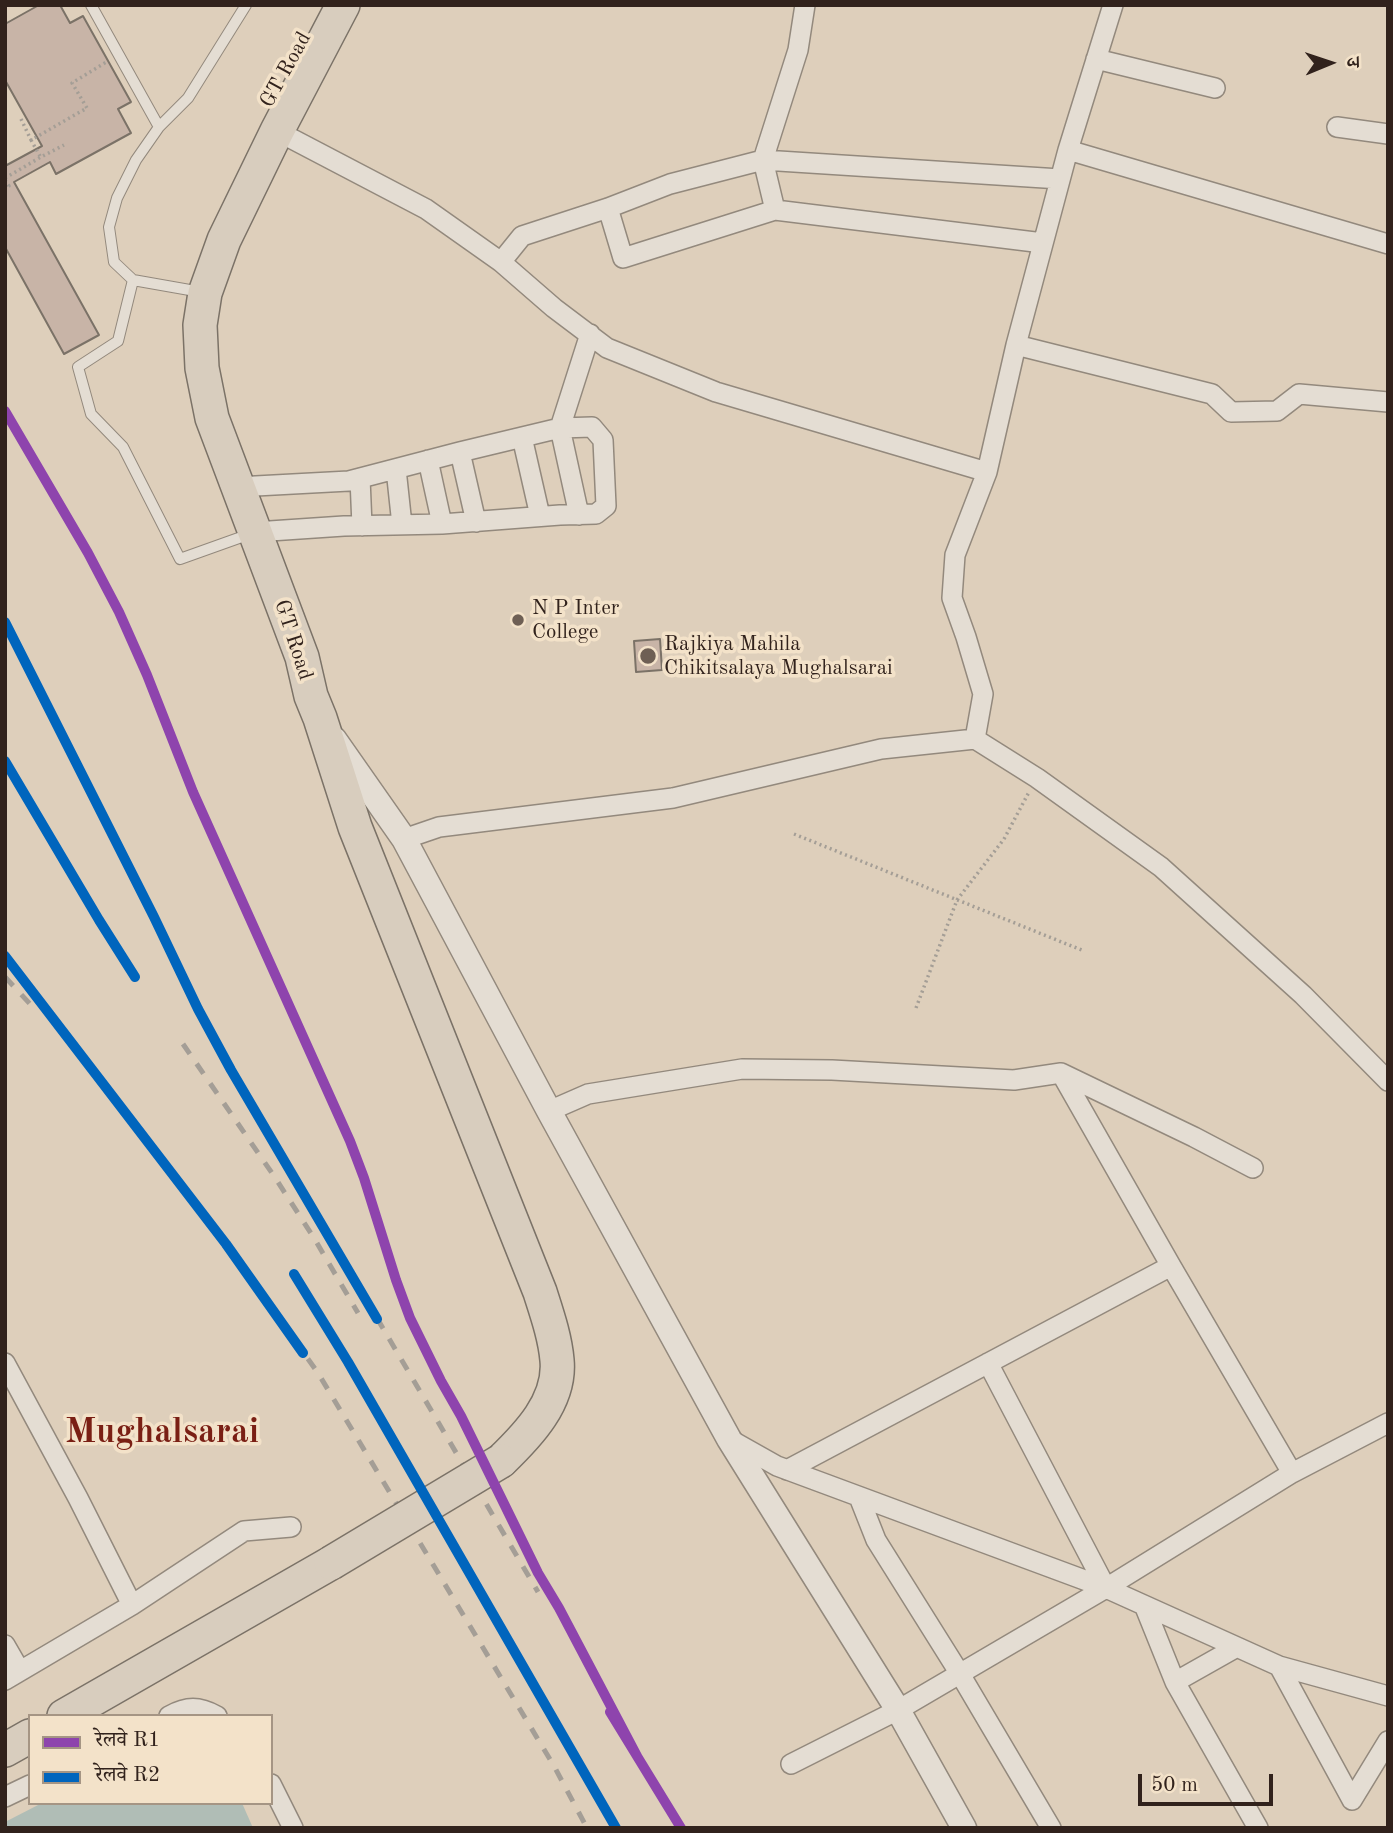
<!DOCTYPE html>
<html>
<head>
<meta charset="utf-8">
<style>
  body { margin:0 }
  #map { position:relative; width:1393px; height:1833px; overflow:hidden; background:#decfbb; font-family:"Old Standard TT","Noto Serif Devanagari",serif }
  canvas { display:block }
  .frame { position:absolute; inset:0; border:7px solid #31221c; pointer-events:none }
  .legend { position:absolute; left:28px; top:1714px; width:245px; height:91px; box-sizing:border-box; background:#f3e2c9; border:2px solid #a59584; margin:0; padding:9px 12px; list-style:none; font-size:21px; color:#31221c }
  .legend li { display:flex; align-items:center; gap:14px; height:35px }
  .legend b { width:35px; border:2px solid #a59584 }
  .north { position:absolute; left:1295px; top:28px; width:70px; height:70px; -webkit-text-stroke:5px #f3e2c9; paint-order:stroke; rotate:88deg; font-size:19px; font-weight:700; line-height:28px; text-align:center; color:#31221c }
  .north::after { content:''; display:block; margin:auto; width:24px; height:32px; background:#31221c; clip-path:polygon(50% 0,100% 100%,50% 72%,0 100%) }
  .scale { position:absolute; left:1138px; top:1774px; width:135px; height:32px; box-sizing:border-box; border:4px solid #31221c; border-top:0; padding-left:9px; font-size:21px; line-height:24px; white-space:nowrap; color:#31221c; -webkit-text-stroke:5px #f3e2c9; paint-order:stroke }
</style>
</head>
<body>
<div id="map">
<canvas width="1393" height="1833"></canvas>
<div class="frame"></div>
<ul class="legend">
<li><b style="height:9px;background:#8e44ad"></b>रेलवे R1</li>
<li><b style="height:9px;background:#0065bd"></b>रेलवे R2</li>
</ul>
<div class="north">उ</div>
<div class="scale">50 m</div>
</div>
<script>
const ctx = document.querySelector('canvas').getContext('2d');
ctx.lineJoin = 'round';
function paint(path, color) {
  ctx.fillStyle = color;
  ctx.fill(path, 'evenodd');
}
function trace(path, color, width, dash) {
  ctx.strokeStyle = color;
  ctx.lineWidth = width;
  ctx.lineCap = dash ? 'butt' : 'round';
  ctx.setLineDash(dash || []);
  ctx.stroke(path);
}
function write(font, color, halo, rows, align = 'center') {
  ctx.font = font + ' "Old Standard TT",serif';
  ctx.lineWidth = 7;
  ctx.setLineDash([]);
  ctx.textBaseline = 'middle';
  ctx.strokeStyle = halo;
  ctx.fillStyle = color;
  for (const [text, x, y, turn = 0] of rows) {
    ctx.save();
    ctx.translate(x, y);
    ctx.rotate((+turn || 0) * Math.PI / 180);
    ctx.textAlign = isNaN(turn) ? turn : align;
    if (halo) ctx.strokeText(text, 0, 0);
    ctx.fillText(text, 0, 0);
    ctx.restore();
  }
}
const water = new Path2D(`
  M42 1803H242L253 1828H5V1822Z`);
const building = new Path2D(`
  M39 5H60L70 23 83 16 131 102 118 109 131 133 56 174 50 162 14 182 99 335 64 354 5 247V166L42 146 5 80V24Z
  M660 639 662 670 636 672 634 641Z`);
const path = new Path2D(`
  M21 119 31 140 87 108 72 83 108 61
  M31 140 40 156
  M5 178 41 157 64 145
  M5 180 9 186 5 188
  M794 834 1084 951
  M916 1008 957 900 1004 839 1029 792`);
const service = new Path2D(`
  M91 5 159 127
  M133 280 118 341 78 367 91 414 123 447 180 559 250 534
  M201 292 133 280 114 262 109 227 117 198 136 160 159 127 188 98 246 5`);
const minor = new Path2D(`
  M1096 59 1215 88
  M1337 127 1388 134
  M277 131 426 209 501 262 554 308 607 348 716 392 987 472 1016 345 1068 150 1113 5
  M1068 150 1388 244
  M608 208 623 258 775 210 763 160 1060 179
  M775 210 1043 243
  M501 262 522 236 608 208 670 184 763 160 798 50 805 5
  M1016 345 1212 394 1231 412 1277 411 1299 394 1388 402
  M522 437 540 516
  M460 452 476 522
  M428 460 442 524
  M396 469 402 525
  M360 478 362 526
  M237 487 349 481 460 452 560 428 592 427 603 440 606 506 596 514 560 515 442 524 344 526 255 532
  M579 515 560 428 590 334
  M975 739 983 694 966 637 952 598 955 555 987 472
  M404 839 439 827 673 798 881 749 975 739 1037 778 1161 867 1303 995 1388 1081
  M1061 1073 1171 1266 1292 1473
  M549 1111 588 1094 742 1069 832 1070 1014 1080 1061 1073 1194 1137 1253 1168
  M5 1363 78 1498 132 1605
  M988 1363 1106 1588
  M729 1439 777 1466 1106 1588 1279 1666 1352 1800
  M787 1470 1171 1266
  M859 1497 876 1540 960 1674 1051 1828
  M1144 1605 1175 1682
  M5 1645 20 1671
  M1237 1647 1175 1682 1258 1828
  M1279 1666 1388 1696
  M5 1680 132 1605 244 1531 291 1527
  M169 1716C187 1706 199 1706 217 1716
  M791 1764 898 1710 1106 1588 1292 1473 1388 1423
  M271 1784 293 1828
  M5 1797 30 1785
  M1352 1800 1388 1741`);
const tertiary = new Path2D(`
  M334 739 404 839 549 1111 729 1439 898 1710 964 1828`);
const trunk = new Path2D(`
  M343 5 277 131 224 240 205 293 200 325 202 368 212 418 302 657 311 696 320 718 355 827 540 1292C547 1314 555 1337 557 1360 561 1401 528 1435 501 1461
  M64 1716 331 1563
  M5 1750 30 1736`);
const rail = new Path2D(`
  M5 411 88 553 119 612 147 675 193 792 350 1141 364 1178 396 1280 410 1318 441 1381 461 1416 538 1573 559 1608 637 1756
  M5 956 226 1244 318 1373 554 1766 587 1828
  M5 977 31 1005
  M183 1044 274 1176 314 1238 358 1313
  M304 1194 538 1592
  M632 1748 681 1828`);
const trunkBridge = new Path2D(`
  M331 1563 501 1461`);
const rail1 = new Path2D(`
  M5 411 88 553 119 612 147 675 193 792 350 1141 364 1178 396 1280 410 1318 441 1381 461 1416 538 1573 559 1608 637 1756
  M610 1712 681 1828`);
const rail2 = new Path2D(`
  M5 622 154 917 198 1009 231 1070 377 1319
  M5 761 99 920 135 977
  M5 956 226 1244 303 1353
  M294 1274 348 1362 616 1828`);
const markers = [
  [518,620,7,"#6e5f54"],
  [648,656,9,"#6e5f54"]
];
const streetNames = [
  ["GT Road",286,70,-61],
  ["GT Road",293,640,72]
];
const poiNames = [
  ["N P Inter",532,608],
  ["College",532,632],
  ["Rajkiya Mahila",664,644],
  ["Chikitsalaya Mughalsarai",664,668]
];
const townNames = [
  ["Mughalsarai",162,1433]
];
paint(water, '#b0bdb6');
paint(building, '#c8b4a7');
trace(building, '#7b7267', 2);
trace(service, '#93897d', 12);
trace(minor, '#93897d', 22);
trace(tertiary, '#93897d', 27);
trace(trunk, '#7b7267', 36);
trace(path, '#a49e96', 3.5, [2, 3.5]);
trace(service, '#e4ddd3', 10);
trace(minor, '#e4ddd3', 19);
trace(tertiary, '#e4ddd3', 24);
trace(trunk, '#d8cdbe', 33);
trace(rail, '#a49e96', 5, [12, 12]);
trace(trunkBridge, '#7b7267', 36, []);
trace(trunkBridge, '#d8cdbe', 33);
trace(rail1, '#8e44ad', 10);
trace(rail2, '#0065bd', 10);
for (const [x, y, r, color] of markers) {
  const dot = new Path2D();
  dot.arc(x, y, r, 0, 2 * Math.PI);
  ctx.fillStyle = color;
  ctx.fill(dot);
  trace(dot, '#f3e2c9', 2.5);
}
write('21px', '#31221c', '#f3e2c9', streetNames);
write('21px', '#31221c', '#f3e2c9', poiNames, 'left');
write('bold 35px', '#7a1f14', '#f3e2c9', townNames);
</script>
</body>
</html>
